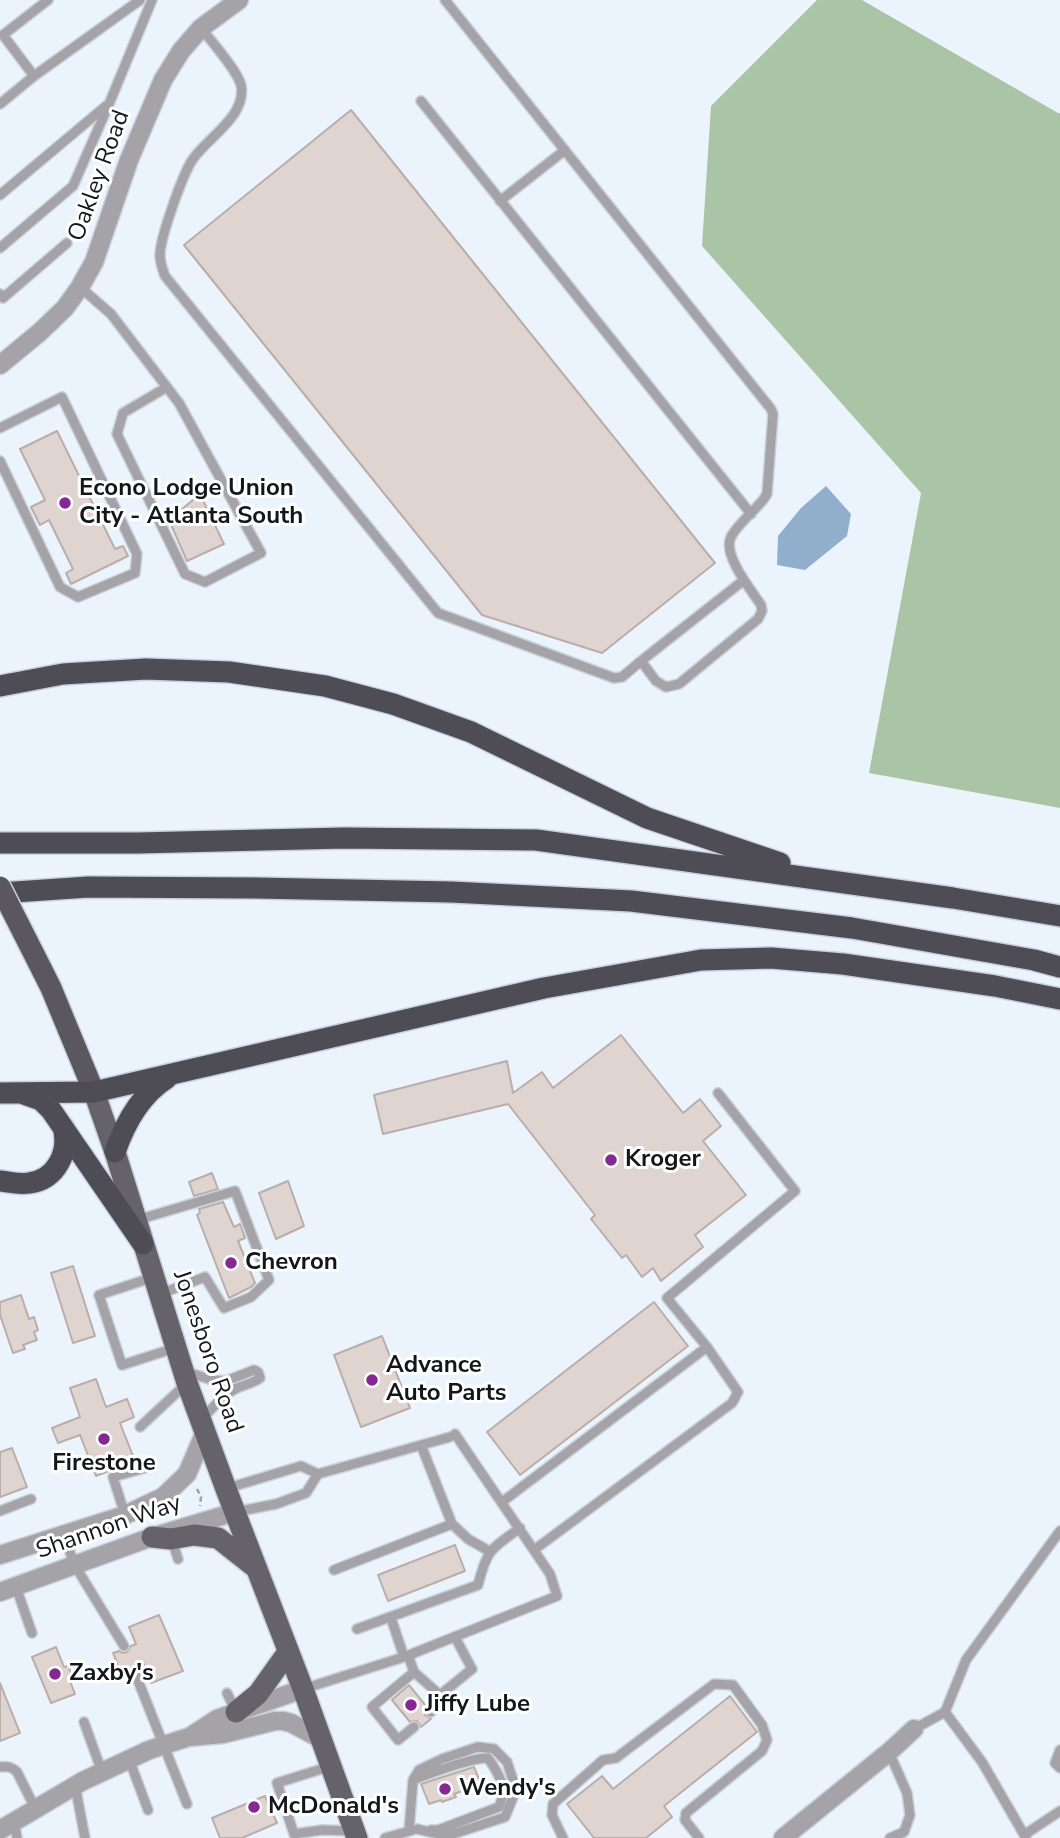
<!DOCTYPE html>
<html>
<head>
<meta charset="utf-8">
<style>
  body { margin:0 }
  canvas { display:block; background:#ebf4fc }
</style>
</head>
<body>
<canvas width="1060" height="1838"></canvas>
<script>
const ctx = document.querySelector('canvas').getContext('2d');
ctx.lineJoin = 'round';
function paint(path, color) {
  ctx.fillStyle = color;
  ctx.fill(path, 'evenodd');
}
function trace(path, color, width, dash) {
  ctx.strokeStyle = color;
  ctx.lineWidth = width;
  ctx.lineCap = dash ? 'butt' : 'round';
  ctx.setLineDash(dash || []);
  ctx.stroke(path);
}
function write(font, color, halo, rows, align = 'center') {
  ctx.font = font + ' "Nunito Sans",sans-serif';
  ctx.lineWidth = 6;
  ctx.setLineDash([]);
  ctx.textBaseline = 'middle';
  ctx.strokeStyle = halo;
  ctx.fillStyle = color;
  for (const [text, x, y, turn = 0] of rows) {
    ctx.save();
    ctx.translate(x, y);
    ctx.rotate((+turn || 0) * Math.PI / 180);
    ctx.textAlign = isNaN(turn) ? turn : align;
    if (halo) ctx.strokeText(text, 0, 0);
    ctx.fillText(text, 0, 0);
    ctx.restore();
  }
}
const forest = new Path2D(`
  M817 0H862L1058 113H1060V808L869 773 921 493 702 246 711 106Z`);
const water = new Path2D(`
  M826 486 851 514 847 536 805 570 777 565 778 536 801 508Z`);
const building = new Path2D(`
  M351 110 715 563 602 653 482 615 184 245Z
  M57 431 115 549 123 546 128 556 71 584 66 573 73 569 49 520 40 525 31 507 45 500 20 449Z
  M200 494 224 544 187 561 169 520Z
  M621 1035 683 1113 700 1099 721 1126 703 1141 746 1195 695 1235 703 1247 661 1281 653 1268 642 1277 626 1255 622 1258 591 1219 595 1215 508 1104 383 1134 374 1095 507 1061 513 1093 542 1072 553 1088Z
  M212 1173 218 1189 194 1196 189 1182Z
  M288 1181 304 1226 276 1239 259 1193Z
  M223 1202 234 1227 240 1224 245 1238 238 1241 255 1283 251 1287 229 1298 197 1215 200 1213 199 1209Z
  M73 1266 95 1336 73 1343 51 1273Z
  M21 1295 29 1319 34 1317 38 1330 34 1332 37 1340 23 1345 25 1349 13 1353 0 1315V1302Z
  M654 1302 688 1346 520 1475 487 1432Z
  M382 1336 410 1408 361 1427 334 1355Z
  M96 1379 106 1407 127 1399 134 1417 120 1423 135 1461 96 1476 80 1435 58 1443 52 1428 80 1417 70 1388Z
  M12 1448 27 1487 0 1497V1452Z
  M455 1545 465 1571 388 1601 378 1575Z
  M159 1615 183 1671 151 1683 144 1664 133 1666 121 1673 113 1653 119 1651 123 1653 127 1652 131 1646 136 1644 129 1627Z
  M56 1647 64 1667 68 1666 74 1680 70 1681 75 1694 51 1703 32 1657Z
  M0 1683 20 1733 0 1741Z
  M409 1685 426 1706 425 1715 431 1719 421 1727 417 1721 410 1722 392 1700Z
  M730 1696 757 1732 664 1806 672 1817 646 1838H594L567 1804 602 1776 613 1789Z
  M474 1767 481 1784 454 1794 456 1797 442 1802 441 1800 429 1804 421 1784Z
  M265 1796 277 1823 242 1838H220L212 1818Z`);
const path = new Path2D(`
  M197 1489 201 1497 200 1506`);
const service = new Path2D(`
  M201 28C211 41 237 70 241 85 247 116 208 137 193 159 183 173 160 238 160 255 160 263 162 268 165 276L438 613 614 678 622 677 641 661 656 681 666 687 679 684 758 619 762 611 761 605C752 591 722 555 731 537 736 526 755 510 763 500L767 494 773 414 771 409 445 0
  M34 76 3 35 48 0
  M421 101 751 514
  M0 104 34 76 140 0
  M0 195 106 106
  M500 201 565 150
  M0 248 73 186 109 104 152 0
  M80 287 111 314 179 403 261 553 205 582 185 574 117 434 123 413 167 387
  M0 294 3 298 67 243
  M0 428 62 397 137 554 135 573 78 597 60 587 0 461
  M641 661 744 580
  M137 1220 235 1191 269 1280 251 1297 224 1308 205 1277 160 1294
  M154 1277 99 1295 122 1365 175 1348
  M187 1372 212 1380 226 1381 254 1370 258 1372 260 1378C252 1384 242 1385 233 1390 221 1397 212 1409 202 1419
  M140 1427 186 1384
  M228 1488 301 1466 318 1474 450 1437
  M502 1502 707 1347 667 1298 795 1191 718 1093
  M0 1511 31 1499
  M235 1512 276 1504 306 1493 318 1474
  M125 1515 113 1477 152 1466
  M452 1524 468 1539 489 1551
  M64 1535 74 1564 124 1646
  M172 1540 178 1559
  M534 1550 732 1403 738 1392 707 1347
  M334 1570 452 1524 421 1445
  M16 1587 32 1633
  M391 1618 404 1657
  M357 1629 478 1585C487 1549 491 1549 520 1528
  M408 1655 414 1672 372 1707 398 1740 414 1727
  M414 1672 440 1695 472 1669 455 1637
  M135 1673 187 1804
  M303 1689 404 1657 557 1596 550 1574 455 1434
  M227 1693 236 1712
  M431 1712 440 1695
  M945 1712 982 1762 1026 1838
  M84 1722 102 1772
  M914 1729 945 1712 966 1660 1060 1531
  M1060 1750 1055 1763 1060 1768
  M889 1752 907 1793 910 1815 904 1832 890 1838
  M129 1759 148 1810
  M331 1766 277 1783 294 1834 322 1830 353 1831
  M0 1767C8 1766 12 1767 17 1772L35 1808
  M413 1780C431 1773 469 1758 488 1758 499 1774 508 1788 499 1807L438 1830H431
  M75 1785 85 1838
  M14 1820 17 1838
  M409 1831 413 1780 419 1770 442 1759 478 1747 494 1749 507 1762 513 1780 514 1795 505 1817 447 1836 417 1829
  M1024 1835 1060 1811
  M385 1838 413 1830
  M563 1838 552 1815 553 1804 603 1760 616 1758 714 1684 733 1685 762 1725 767 1740 762 1751 686 1813 685 1820 699 1838`);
const minor = new Path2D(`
  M0 365 40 332 65 308 80 287 94 262 129 160 163 80 181 51 201 28 239 0
  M0 1555 125 1515 163 1497 187 1474 205 1432
  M0 1592 152 1537 235 1512
  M191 1736 217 1719 303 1689
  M0 1830 83 1781 149 1750 189 1737 223 1734 275 1721H283L291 1723 321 1739
  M783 1838 889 1752 914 1729`);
const primary = new Path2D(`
  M94 1092 115 1152 187 1383 226 1489 303 1689 357 1838
  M152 1537 171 1539 194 1535 218 1538 256 1568
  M236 1712 258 1694 288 1652`);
const trunk = new Path2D(`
  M41 968 51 988 94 1092`);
const motorway = new Path2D(`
  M0 686 63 674 146 669 229 672 325 686 393 704 471 732 647 818 780 863
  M0 843H138L344 838 536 840 953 898 1060 916
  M0 893 88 887 256 888 451 892 631 901 852 928 1034 960 1060 967
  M0 1093 94 1092 544 988 701 960 771 958 843 964 995 986 1060 999
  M24 1094 41 1100 51 1110 143 1244
  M115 1152C125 1123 140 1095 167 1078
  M0 1181C10 1182 19 1185 29 1183 56 1180 70 1152 63 1127`);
const trunkBridge = new Path2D(`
  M0 887 41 968`);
const markers = [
  [65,503,7,"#852894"],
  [611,1160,7,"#852894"],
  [231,1263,7,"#852894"],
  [372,1380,7,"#852894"],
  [104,1439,7,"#852894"],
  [55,1674,7,"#852894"],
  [411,1705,7,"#852894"],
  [445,1789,7,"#852894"],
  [254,1807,7,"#852894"]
];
const streetNames = [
  ["Oakley Road",100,176,-70],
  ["Jonesboro Road",207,1352,71],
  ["Shannon Way",109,1528,-19]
];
const poiNames = [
  ["Econo Lodge Union",79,489],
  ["City - Atlanta South",79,517],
  ["Kroger",625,1160],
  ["Chevron",245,1263],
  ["Advance",386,1366],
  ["Auto Parts",386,1394],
  ["Firestone",104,1464,"center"],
  ["Zaxby's",69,1674],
  ["Jiffy Lube",425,1705],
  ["Wendy's",459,1789],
  ["McDonald's",268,1807]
];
paint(forest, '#a9c5a5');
paint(water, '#91aecc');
paint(building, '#e0d4d0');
trace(building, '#b9aeaa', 2);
trace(service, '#c8d1d8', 12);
trace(minor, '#c8d1d8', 21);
trace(primary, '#c8d1d8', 24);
trace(trunk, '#c8d1d8', 24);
trace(motorway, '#c8d1d8', 24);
trace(path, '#9aa1a7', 2.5, [5, 3.5]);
trace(service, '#a5a3a8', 9);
trace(minor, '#a5a3a8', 18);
trace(primary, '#65626a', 21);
trace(trunk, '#5a575f', 21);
trace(motorway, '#4e4c54', 21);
trace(trunkBridge, '#c8d1d8', 24, []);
trace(trunkBridge, '#5a575f', 21);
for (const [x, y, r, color] of markers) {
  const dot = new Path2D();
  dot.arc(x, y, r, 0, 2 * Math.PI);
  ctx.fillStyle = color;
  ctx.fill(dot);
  trace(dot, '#fff', 2.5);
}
write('24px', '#131719', '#fff', streetNames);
write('bold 24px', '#131719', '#fff', poiNames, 'left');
</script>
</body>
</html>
